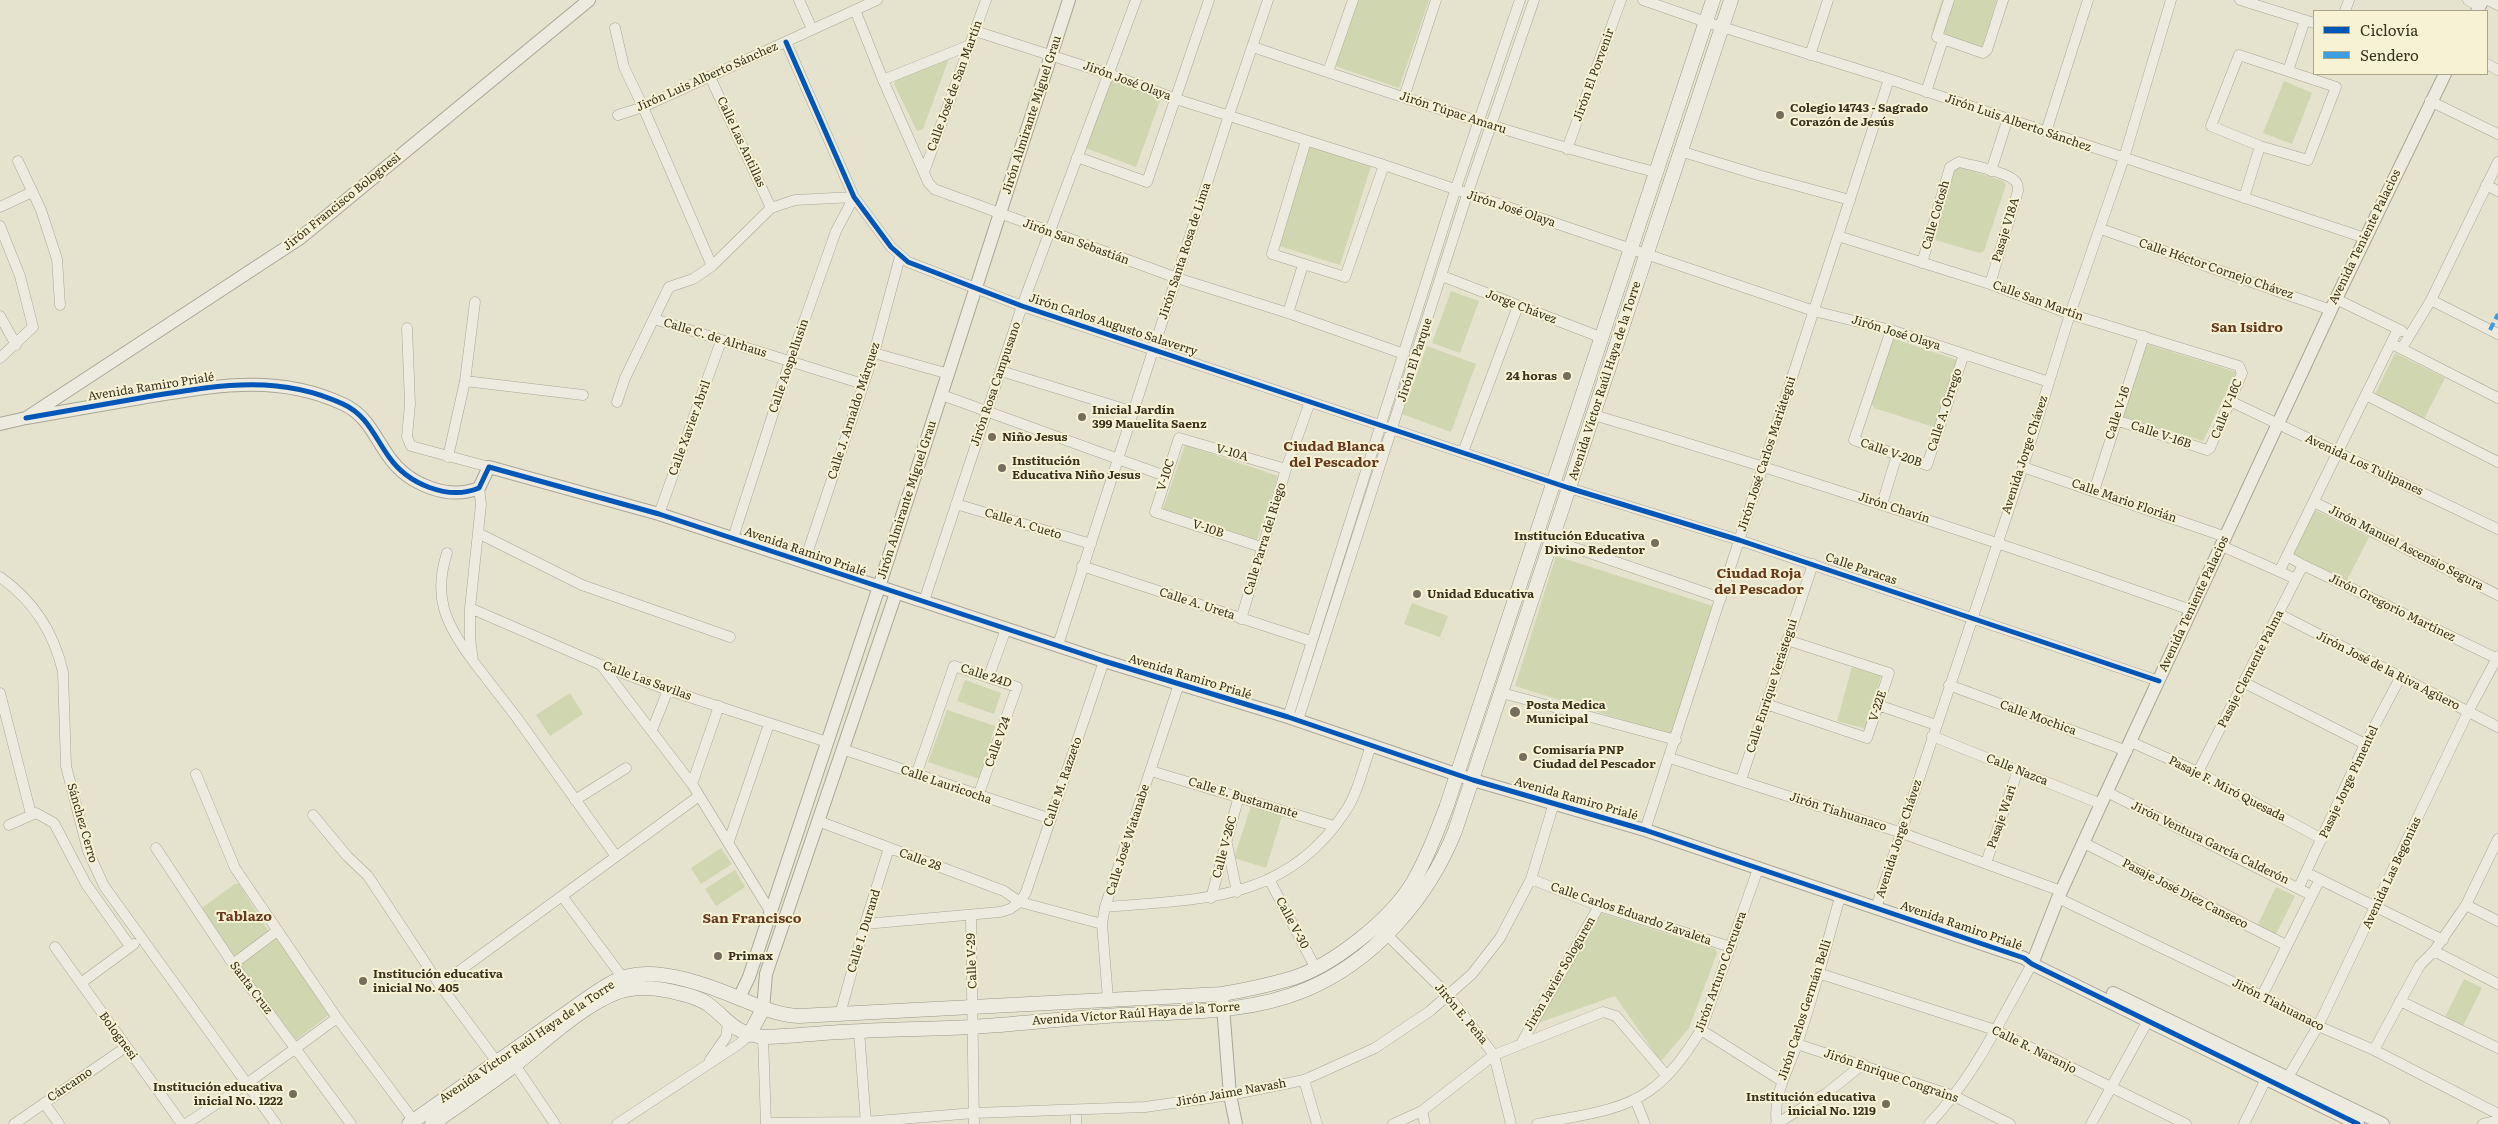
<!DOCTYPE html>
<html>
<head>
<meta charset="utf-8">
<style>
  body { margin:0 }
  #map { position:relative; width:2498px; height:1124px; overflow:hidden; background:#e5e2ce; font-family:Literata,serif }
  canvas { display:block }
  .legend { position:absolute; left:2313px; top:10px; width:175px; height:65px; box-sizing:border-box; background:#f6f2d3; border:1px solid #aaa48b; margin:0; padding:6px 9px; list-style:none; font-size:15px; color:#39301e }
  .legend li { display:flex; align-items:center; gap:10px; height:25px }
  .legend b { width:25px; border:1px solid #aaa48b }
</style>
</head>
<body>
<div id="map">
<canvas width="2498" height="1124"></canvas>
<ul class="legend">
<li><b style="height:6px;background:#0057b8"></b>Ciclovía</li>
<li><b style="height:6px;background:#3e9de0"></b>Sendero</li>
</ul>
</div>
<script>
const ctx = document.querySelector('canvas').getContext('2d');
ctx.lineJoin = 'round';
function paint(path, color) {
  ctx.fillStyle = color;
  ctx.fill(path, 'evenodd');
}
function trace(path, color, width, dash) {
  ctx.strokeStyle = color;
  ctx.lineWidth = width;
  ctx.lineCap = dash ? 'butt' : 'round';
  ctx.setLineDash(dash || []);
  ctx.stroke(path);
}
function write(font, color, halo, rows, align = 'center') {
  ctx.font = font + ' Literata,serif';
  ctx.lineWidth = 4;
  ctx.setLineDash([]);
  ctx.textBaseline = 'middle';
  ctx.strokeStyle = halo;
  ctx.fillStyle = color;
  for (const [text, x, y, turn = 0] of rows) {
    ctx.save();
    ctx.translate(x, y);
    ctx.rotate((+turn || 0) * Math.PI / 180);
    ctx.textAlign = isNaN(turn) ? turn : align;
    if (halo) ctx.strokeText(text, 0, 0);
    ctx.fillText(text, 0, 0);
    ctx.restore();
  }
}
const green = new Path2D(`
  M1356 0H1429L1399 88 1335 66Z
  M1942 0H1997L1982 47 1932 31Z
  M944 57 948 61 923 129 917 131 894 84 897 79Z
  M1115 81 1161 98 1136 167 1083 147 1111 82Z
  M2284 81 2312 93 2292 144 2263 133Z
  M1308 143 1372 163 1340 265 1279 246Z
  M1957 166 2003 181 2006 185 1984 251 1980 253 1935 240 1934 237 1954 168Z
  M1451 291 1479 301 1460 353 1432 343Z
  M1895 339 1957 360 1934 427 1874 408 1871 402 1891 342Z
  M2147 344 2236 372 2203 441 2121 416Z
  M1427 346 1476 364 1451 432 1402 414Z
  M2395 353 2445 378 2424 419 2375 394Z
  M1185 445 1278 476 1257 540 1163 509Z
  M2309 507 2369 537 2347 580 2287 551Z
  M1556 556 1713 606 1671 735 1515 686Z
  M1412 603 1448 616 1440 637 1404 624Z
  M1852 667 1881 676 1866 729 1837 721Z
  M965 680 1001 693 994 714 957 701Z
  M570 693 583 714 550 736 536 715Z
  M947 710 995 726 980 779 928 762Z
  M1251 806 1282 816 1266 868 1234 858Z
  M721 848 732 864 701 884 691 868Z
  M735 870 745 887 716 906 705 889Z
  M235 884H239L269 932 235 957 232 956 203 911V907Z
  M2276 887 2295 896 2275 936 2257 926Z
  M1598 912 1715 949 1717 953 1689 1028 1662 1060 1659 1059 1615 996 1535 1024Z
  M274 939H278L329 1015 296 1040 240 967V964Z
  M2464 979 2482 988 2462 1028 2444 1019Z`);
const minor = new Path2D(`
  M799 0 812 29
  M1643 0 1706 22 1889 79 2365 238
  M1949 0 1937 37 1983 53 1987 50 2003 0
  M2240 0 2314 23
  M2468 0 2479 6
  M2488 0 2498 5
  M855 10 883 80 928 182 934 189 1177 278 1288 313 1404 354
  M2345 11 2349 0
  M615 28 624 67 643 107 712 266
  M975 31 1109 74 1176 99 1384 165 1814 311 1891 330 2049 382
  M786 42 854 197 891 247 908 262 1022 306 1569 488 1739 540 2159 681
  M1253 47C1386 92 1519 137 1655 172
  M1810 55 1828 0
  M2239 55 2336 87 2308 160 2260 146 2211 126Z
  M2487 64 2498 70
  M2288 71 2305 20
  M1328 72 1353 0
  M710 77 771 208
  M883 80 970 45
  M1926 92 1943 40
  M1404 97 1436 0
  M2430 101 2498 134
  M618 115 643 107 877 0
  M2046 132 2088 0
  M1306 141 1272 254 1345 277 1384 165
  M1567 149 1621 0
  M1680 151 1758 175 1850 200
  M1077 157 1147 182 1209 0
  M18 161 41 210 57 259 60 305
  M1991 171 2008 118
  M924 172 986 0
  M2486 185 2498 191
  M2244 198 2260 146
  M0 207 32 192
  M0 226 20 276 33 327 0 358
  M2101 229 2331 310
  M1838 236 1990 284 2070 314 2239 366 2242 373 2210 448 2207 450 2116 420
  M1922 263 1950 167 1959 162C1973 166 2004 171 2014 180 2018 183 2018 186 2018 191L1990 284
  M1442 276 1600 337
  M2336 299 2402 331
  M2431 300 2498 334
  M1288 313 1303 265
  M0 316 16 345
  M654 319 863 384
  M407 328 410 404 407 437 411 446 489 467
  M1891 330 1854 440 1927 465 1964 354
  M2396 346 2498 398
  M2402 348 2431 300 2498 162
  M874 353 949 374
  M1001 371 1134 412
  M465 381 583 395
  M942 395 1165 476
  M2366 395 2498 462
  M2230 401 2498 529
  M617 402 625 378 669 287 693 279 712 266 771 208 795 200 854 197
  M1594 415C1795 475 1993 540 2191 610
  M1463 452 1518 306
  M448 457 465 381 475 302
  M2023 467 2226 537
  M479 488 481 504 470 608V638L473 661 517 718 615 855
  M2094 491 2144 336
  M2314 502 2498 595
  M956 504 1091 544
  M1882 504 1897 455
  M659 514 721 341
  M478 533 582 585 730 637
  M733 538 790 361 836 231 854 197
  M1552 540 1721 598
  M2222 546 2296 579
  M1261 547 1155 512 1179 438 1286 469
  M447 553C433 596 445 623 471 658
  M2287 556 2303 565 2498 659
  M804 563 874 353 900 257
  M1082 566 1311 641
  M2280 570 2398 329
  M0 577C33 600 54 633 63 672L66 766 88 851 104 886 276 1124
  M924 601 1022 306 1136 0
  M470 608 599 664 668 690 827 742
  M2279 614 2498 727
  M1241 619 1286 469 1310 402
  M1058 645 1229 115 1268 0
  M601 665 692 784 770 911
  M989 676 1006 629
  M2245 683 2365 744
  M1949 685 2127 751
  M0 693 31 814
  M1502 693 1676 740
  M1766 704 1867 738 1889 673 1787 640
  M1878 705 1936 725
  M1288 717 1455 191 1520 0
  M1298 720 1467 195 1534 0
  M652 730 668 690
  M1932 736 2101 804
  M2131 742 2198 772 2322 839
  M842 749 1051 819
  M1670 758 1902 833 2061 891
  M1151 771 1334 826
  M2198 772 2303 565
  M196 774 235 868 337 1018 414 1121
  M916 775 954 666 1017 687 978 796
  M1741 780 1813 564
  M692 784 719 706
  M2107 792 2311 895
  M575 800 626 768
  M313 815 347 856 368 876 440 985 497 1062
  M818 821 1004 891 1020 902 1026 892 1104 661
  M9 825 36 813 54 823 86 884 130 946
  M1645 830 1889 79
  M729 841 769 724
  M2084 843 2286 945
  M1227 844 1237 892
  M156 848 233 964 351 1124
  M1986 863 2018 770
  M2307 873 2443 940
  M1269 879 1315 967
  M1531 879 1599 906 1731 947
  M2299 887 2365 744 2400 678
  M562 896 623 978
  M1211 898 1239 796
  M2058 898 2262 996 2318 1026 2374 1050 2498 1114
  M2466 905 2498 921
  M1105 907C1200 899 1286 902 1345 812 1358 793 1363 767 1371 746
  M1876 908 2023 467 2070 314 2124 158 2171 0
  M971 915 974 1124
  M865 924 1000 912 1010 909 1020 902 1102 924
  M1382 930 1448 995 1494 1055 1511 1124
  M55 947 182 1124
  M2434 951 2498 984
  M233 964 277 931
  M1818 973 1995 1030 2186 1124
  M81 983 134 944
  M440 985 699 796
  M2262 996 2320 879
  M1108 999 1102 924 1105 907 1179 684
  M2400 1001 2498 1048
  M840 1014 865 924 889 848
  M1701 1030 1782 1081
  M859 1031 866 1124
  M763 1037 766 1124
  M1522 1042 1599 906
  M1797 1044 1954 1096 2010 1124
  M2374 1050 2420 965 2434 951 2466 905 2498 839
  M710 1060 726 1037 728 1024
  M515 1065 555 1124
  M1304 1080 1317 1124
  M2284 1084 2318 1026 2468 712 2498 656
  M1635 1099 1645 1124
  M44 1103 59 1124
  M1076 1111V1124
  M1422 1111 1425 1124
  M766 1123 865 1122 974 1113 1145 1107 1230 1095 1304 1080 1375 1048 1430 1011 1472 974 1500 938 1531 879 1554 803
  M14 1124 126 1047
  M186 1124 245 1085 337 1018
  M617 1124 739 1044 749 1035
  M1393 1124 1422 1111 1494 1055 1603 1012 1616 1016 1667 1076
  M1537 1124C1573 1116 1618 1113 1649 1091 1671 1076 1687 1052 1701 1030L1758 869
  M1776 1124 1827 1093 1863 1064
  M1777 1124C1772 1096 1789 1069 1797 1044 1814 996 1826 946 1840 897
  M1929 1124C1973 1079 2001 1019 2032 964
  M2091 1124 2151 1015
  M2244 1124 2269 1073
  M2483 1124 2498 1120`);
const tertiary = new Path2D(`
  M2477 11 2483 0
  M26 418C66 411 106 404 146 397 214 386 277 373 343 404 367 415 374 436 389 457 408 484 448 501 479 488L489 467 659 514 1104 661 1288 717 1473 780 1645 830 2024 958 2032 964 2358 1124
  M0 424 26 418 299 239 589 0
  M2032 964 2058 898 2101 804 2336 299 2445 74
  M2113 993 2383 1124
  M1222 994 1230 1095 1236 1124
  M739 998 749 977 879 587 1069 0
  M763 1009 766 974 896 593`);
const secondary = new Path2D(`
  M749 1035 763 1009
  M409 1124 592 995C604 987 616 979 629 976 663 968 710 986 741 999 760 1007 778 1015 799 1016L1222 994C1246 990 1269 985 1293 978 1333 965 1389 921 1412 884 1426 860 1436 834 1446 808L1713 0
  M432 1124C460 1104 489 1085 516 1064 545 1041 583 1005 618 992 636 986 652 987 670 991 683 994 699 997 709 1005 731 1022 732 1032 763 1037 796 1036 828 1032 860 1031 897 1029 934 1029 972 1027 1017 1024 1061 1019 1106 1016 1173 1011 1242 1016 1305 990 1373 962 1428 899 1455 831L1731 0`);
const quiet = new Path2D(`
  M2490 330 2498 314`);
const cycleway = new Path2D(`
  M786 42 854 197 891 247 908 262 1022 306 1569 488 1739 540 2159 681
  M26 418C66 411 106 404 146 397 214 386 277 373 343 404 367 415 374 436 389 457 408 484 448 501 479 488L489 467 659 514 1104 661 1288 717 1473 780 1645 830 2024 958 2032 964 2358 1124`);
const markers = [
  [1780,115,5,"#756e5c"],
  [1567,376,5,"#756e5c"],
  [1082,417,5,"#756e5c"],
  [992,437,5,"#756e5c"],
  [1002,468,5,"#756e5c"],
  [1655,543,5,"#756e5c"],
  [1417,594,5,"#756e5c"],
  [1515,712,6,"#756e5c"],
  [1523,757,5,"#756e5c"],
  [718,956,5,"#756e5c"],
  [363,981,5,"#756e5c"],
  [293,1094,5,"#756e5c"],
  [1886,1104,5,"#756e5c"]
];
const streetNames = [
  ["Jirón El Porvenir",1594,75,-70],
  ["Jirón Luis Alberto Sánchez",707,77,-24],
  ["Jirón José Olaya",1127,81,20],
  ["Calle José de San Martín",955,86,-70],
  ["Jirón Túpac Amaru",1453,113,18],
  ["Jirón Almirante Miguel Grau",1032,115,-72],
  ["Jirón Luis Alberto Sánchez",2018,123,19],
  ["Calle Las Antillas",741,142,65],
  ["Jirón Francisco Bolognesi",342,202,-39],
  ["Jirón José Olaya",1511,209,18],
  ["Calle Cotosh",1936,215,-74],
  ["Pasaje V18A",2006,230,-73],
  ["Avenida Teniente Palacios",2365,237,-64],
  ["Jirón San Sebastián",1076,242,20],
  ["Jirón Santa Rosa de Lima",1185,251,-72],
  ["Calle Héctor Cornejo Chávez",2216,269,19],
  ["Calle San Martín",2038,301,20],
  ["Jorge Chávez",1521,307,21],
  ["Jirón Carlos Augusto Salaverry",1113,325,18],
  ["Jirón José Olaya",1896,333,17],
  ["Calle C. de Alrhaus",715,338,17],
  ["Jirón El Parque",1415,360,-72],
  ["Calle Aospellusin",789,366,-71],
  ["Avenida Víctor Raúl Haya de la Torre",1605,381,-72],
  ["Jirón Rosa Campusano",996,384,-71],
  ["Avenida Ramiro Prialé",151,387,-9],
  ["Calle V-16C",2227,409,-68],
  ["Calle A. Orrego",1945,410,-72],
  ["Calle J. Arnaldo Márquez",854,411,-72],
  ["Calle V-16",2118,413,-72],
  ["Calle Xavier Abril",690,428,-70],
  ["Calle V-16B",2161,435,18],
  ["V-10A",1232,453,16],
  ["Calle V-20B",1891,453,19],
  ["Jirón José Carlos Mariátegui",1767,454,-72],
  ["Avenida Jorge Chávez",2025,455,-72],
  ["Avenida Los Tulipanes",2364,465,25],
  ["V-10C",1166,475,-72],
  ["Jirón Almirante Miguel Grau",907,500,-72],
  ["Calle Mario Florián",2124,501,19],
  ["Jirón Chavín",1894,508,18],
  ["Calle A. Cueto",1023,524,17],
  ["V-10B",1208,529,18],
  ["Calle Parra del Riego",1265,539,-73],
  ["Jirón Manuel Ascensio Segura",2406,548,27],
  ["Avenida Ramiro Prialé",805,552,19],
  ["Calle Paracas",1861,569,19],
  ["Calle A. Ureta",1197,604,18],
  ["Avenida Teniente Palacios",2194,604,-65],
  ["Jirón Gregorio Martínez",2392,608,26],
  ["Pasaje Clemente Palma",2251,669,-63],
  ["Jirón José de la Riva Agüero",2388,671,27],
  ["Calle 24D",986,676,18],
  ["Avenida Ramiro Prialé",1190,677,17],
  ["Calle Las Savilas",647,681,20],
  ["Calle Enrique Verástegui",1772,686,-72],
  ["V-22E",1878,706,-72],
  ["Calle Mochica",2038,718,20],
  ["Calle V24",998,742,-70],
  ["Calle Nazca",2017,770,22],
  ["Calle M. Razzeto",1063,782,-71],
  ["Pasaje Jorge Pimentel",2349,782,-65],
  ["Calle Lauricocha",946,785,19],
  ["Pasaje F. Miró Quesada",2227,789,27],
  ["Calle E. Bustamante",1243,798,17],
  ["Avenida Ramiro Prialé",1576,799,16],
  ["Jirón Tiahuanaco",1838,812,18],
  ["Pasaje Wari",2002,817,-71],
  ["Sánchez Cerro",82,823,74],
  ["Avenida Jorge Chávez",1899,839,-72],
  ["Calle José Watanabe",1128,840,-72],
  ["Jirón Ventura García Calderón",2210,843,26],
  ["Calle V-26C",1225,847,-75],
  ["Calle 28",920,860,20],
  ["Avenida Las Begonias",2392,873,-65],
  ["Pasaje José Díez Canseco",2185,894,27],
  ["Calle Carlos Eduardo Zavaleta",1631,914,19],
  ["Calle V-30",1292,923,62],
  ["Avenida Ramiro Prialé",1961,926,19],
  ["Calle I. Durand",864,931,-73],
  ["Calle V-29",972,961,-92],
  ["Jirón Arturo Corcuera",1721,972,-70],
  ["Jirón Javier Sologuren",1560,974,-60],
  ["Santa Cruz",251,988,53],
  ["Jirón Tiahuanaco",2278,1005,27],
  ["Jirón Carlos Germán Belli",1805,1010,-72],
  ["Avenida Víctor Raúl Haya de la Torre",1136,1014,-4],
  ["Jirón E. Peña",1461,1014,50],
  ["Bolognesi",118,1036,54],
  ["Avenida Víctor Raúl Haya de la Torre",527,1042,-34],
  ["Calle R. Naranjo",2034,1050,26],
  ["Jirón Enrique Congrains",1891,1076,19],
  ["Cárcamo",70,1085,-34],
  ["Jirón Jaime Navash",1231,1093,-10]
];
const poiNames = [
  ["Colegio 14743 - Sagrado",1790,108],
  ["Corazón de Jesús",1790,122],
  ["24 horas",1557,376,"right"],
  ["Inicial Jardín",1092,410],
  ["399 Mauelita Saenz",1092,424],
  ["Niño Jesus",1002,437],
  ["Institución",1012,461],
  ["Educativa Niño Jesus",1012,475],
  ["Institución Educativa",1645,536,"right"],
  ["Divino Redentor",1645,550,"right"],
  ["Unidad Educativa",1427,594],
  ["Posta Medica",1526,705],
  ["Municipal",1526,719],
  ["Comisaría PNP",1533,750],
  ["Ciudad del Pescador",1533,764],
  ["Primax",728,956],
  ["Institución educativa",373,974],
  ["inicial No. 405",373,988],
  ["Institución educativa",283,1087,"right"],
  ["inicial No. 1222",283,1101,"right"],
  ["Institución educativa",1876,1097,"right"],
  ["inicial No. 1219",1876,1111,"right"]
];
const neighbourhoodNames = [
  ["San Isidro",2247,328],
  ["Ciudad Blanca",1334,447],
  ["del Pescador",1334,463],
  ["Ciudad Roja",1759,574],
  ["del Pescador",1759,590],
  ["Tablazo",244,917],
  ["San Francisco",752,919]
];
paint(green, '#d0d6b0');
trace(minor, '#aaa696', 11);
trace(tertiary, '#aaa696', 14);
trace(secondary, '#9a9686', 15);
trace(minor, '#edebdf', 10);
trace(tertiary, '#edebdf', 12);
trace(secondary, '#edebdf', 14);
trace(quiet, '#3e9de0', 4, [8, 4]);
trace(cycleway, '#0057b8', 5);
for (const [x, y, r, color] of markers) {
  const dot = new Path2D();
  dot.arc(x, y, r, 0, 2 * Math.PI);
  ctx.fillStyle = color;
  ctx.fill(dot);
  trace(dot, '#f6f2d3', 2);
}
write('12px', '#39301e', '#f6f2d3', streetNames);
write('bold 12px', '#39301e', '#f6f2d3', poiNames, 'left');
write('bold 14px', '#66381d', '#f6f2d3', neighbourhoodNames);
</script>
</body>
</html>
